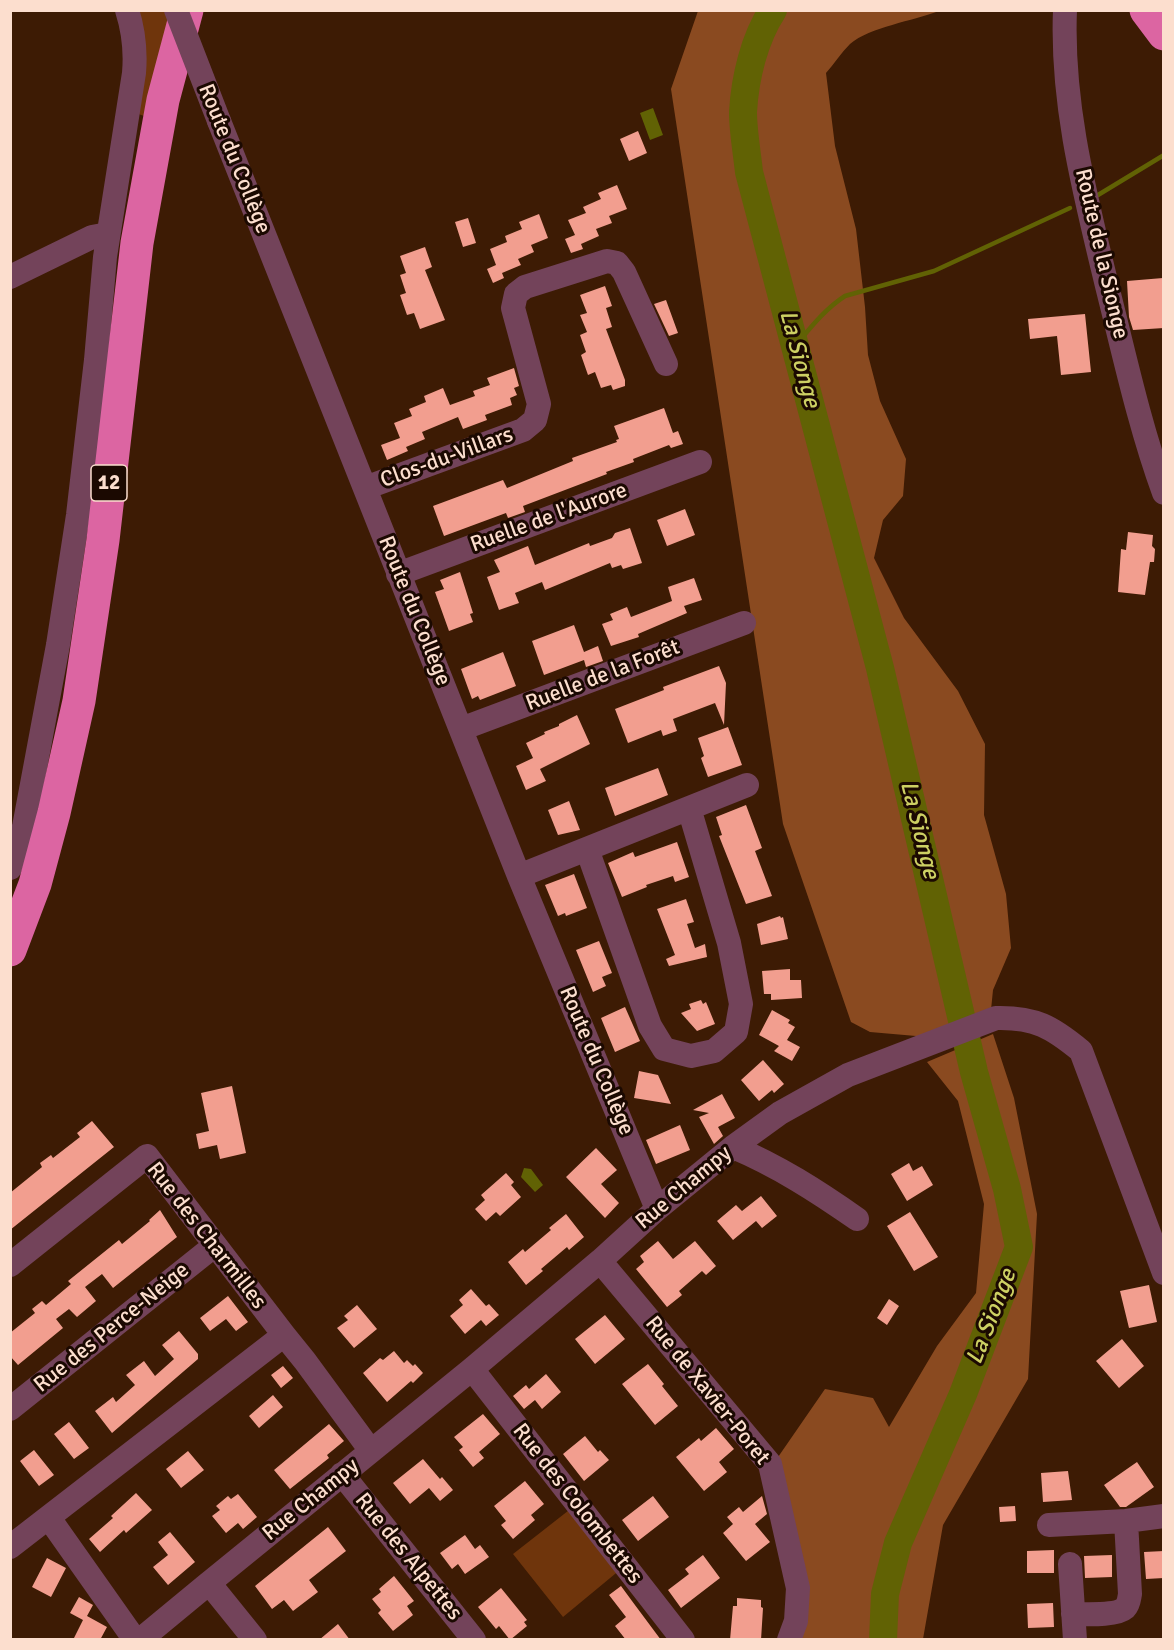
<!DOCTYPE html>
<html>
<head>
<meta charset="utf-8">
<style>
  body { margin:0 }
  #map { position:relative; width:1174px; height:1650px; overflow:hidden; background:#3d1b04; font-family:Signika,sans-serif }
  canvas { display:block }
  .frame { position:absolute; inset:0; border:12px solid #fcdece; pointer-events:none }
</style>
</head>
<body>
<div id="map">
<canvas width="1174" height="1650"></canvas>
<div class="frame"></div>
</div>
<script>
const ctx = document.querySelector('canvas').getContext('2d');
ctx.lineJoin = 'round';
function paint(path, color) {
  ctx.fillStyle = color;
  ctx.fill(path, 'evenodd');
}
function trace(path, color, width, dash) {
  ctx.strokeStyle = color;
  ctx.lineWidth = width;
  ctx.lineCap = dash ? 'butt' : 'round';
  ctx.setLineDash(dash || []);
  ctx.stroke(path);
}
function write(font, color, halo, rows, align = 'center') {
  ctx.font = font + ' Signika,sans-serif';
  ctx.lineWidth = 6;
  ctx.setLineDash([]);
  ctx.textBaseline = 'middle';
  ctx.strokeStyle = halo;
  ctx.fillStyle = color;
  for (const [text, x, y, turn = 0] of rows) {
    ctx.save();
    ctx.translate(x, y);
    ctx.rotate((+turn || 0) * Math.PI / 180);
    ctx.textAlign = isNaN(turn) ? turn : align;
    if (halo) ctx.strokeText(text, 0, 0);
    ctx.fillText(text, 0, 0);
    ctx.restore();
  }
}
const green = new Path2D(`
  M132 11H172L144 116 130 111Z
  M573 1507 621 1569 563 1617 513 1554Z`);
const forest = new Path2D(`
  M698 11H939C913 21 870 27 850 44 841 53 834 64 826 73L835 146 856 229 865 307 868 355 880 401 906 459 903 496 883 520 874 558 904 618 958 691 985 744 984 815 1006 894 1011 948 993 990 990 1020 939 1038 870 1032 851 1022 783 824 671 89Z
  M993 1034 1014 1098 1037 1214 1028 1379 943 1525 923 1639H796L776 1460 825 1389 873 1398 889 1427 937 1346 976 1293 984 1204 958 1101 927 1062Z`);
const water = new Path2D(`
  M653 108 663 135 650 140 640 113Z
  M524 1168 531 1169 543 1185 535 1192 521 1177Z`);
const stream = new Path2D(`
  M1098 195 1164 155
  M796 345C811 327 825 309 845 296L934 271 1070 208`);
const river = new Path2D(`
  M773 10C754 39 745 78 743 112 743 131 747 153 749 172L880 668 974 1072 1007 1189 1019 1247 963 1394 898 1543 885 1594 883 1640`);
const building = new Path2D(`
  M638 131 647 153 629 161 620 139Z
  M617 185 627 209 609 216 612 223 596 229 599 236 581 244 583 249 571 253 565 239 575 235 568 220 586 213 583 207 601 199 598 193Z
  M539 214 548 238 531 245 534 252 518 259 521 265 502 273 504 278 493 283 487 269 496 265 490 249 507 242 505 236 522 229 519 222Z
  M468 218 476 243 463 247 455 222Z
  M425 247 432 267 425 270 445 320 420 329 414 313 407 315 400 295 406 293 400 275 406 273 400 256Z
  M1163 278 1164 328 1133 330 1129 317 1127 281Z
  M605 286 612 306 606 308 612 327 606 329 625 380V386L613 390 611 385 601 388 595 372 588 375 581 355 586 352 580 335 587 332 580 315 587 313 580 295Z
  M666 300 678 333 669 336 654 304Z
  M1085 314 1091 372 1061 375 1057 336 1030 339 1028 319Z
  M514 368 519 386 514 388 517 395 510 398 512 405 485 415 487 420 463 429 458 417 422 432 425 439 406 447 408 451 387 460 381 445 400 438 394 423 412 416 409 409 426 402 424 396 443 388 450 405 475 396 473 391 490 385 487 378Z
  M664 408 673 433 678 431 683 444 671 448 669 445 633 459 634 462 606 472 607 474 523 506 525 512 508 518 506 513 444 536 433 506 503 480 507 488 573 461 572 458 617 442 616 440 619 439 614 426Z
  M685 509 695 535 667 546 657 520Z
  M630 528 642 563 623 569 621 565 612 568 610 563 545 590 542 582 515 593 519 603 499 610 487 577 500 572 494 560 528 546 535 565 589 543 590 546 612 538 615 533Z
  M1128 532 1153 535 1152 546 1155 549 1154 562H1150L1145 595 1118 592 1121 549 1126 550Z
  M460 572 473 613 470 614 473 622 449 631 435 592 444 589 440 580Z
  M694 578 702 600 684 606 687 613 638 634 639 637 611 646 602 624 613 620 610 614 627 607 631 617 672 601 668 587Z
  M574 625 584 652 598 646 603 661 586 667 584 660 544 675 532 641Z
  M503 652 516 686 480 700 478 696 472 699 461 669Z
  M719 666 726 683 724 725 715 703 673 719 677 731 663 736 661 730 628 743 615 709 664 690 663 687Z
  M577 715 590 744 540 769 546 781 526 790 516 766 533 758 526 743 545 734 544 732 559 726V724Z
  M728 727 742 765 708 777 701 758 704 756 698 738Z
  M658 768 668 795 615 816 605 788Z
  M569 801 580 830 558 835 548 810Z
  M746 805 762 848 755 851 772 896 746 904 719 836 722 835 716 817Z
  M677 842 689 877 675 882 673 876 646 885 647 887 622 897 608 863 633 852 635 857Z
  M574 874 587 908 566 916 565 913 558 916 545 885Z
  M686 899 694 922 687 924 695 948 705 944 707 957 669 966 666 959 675 955 657 909Z
  M780 916 781 918 783 917 788 939 761 945 757 924Z
  M599 941 612 973 602 977 606 986 593 992 576 950Z
  M790 969V980H801L802 998 771 1000V994H764L762 971Z
  M701 1000 703 1004 706 1002 715 1024 697 1031 681 1013 691 1009 689 1004Z
  M625 1007 640 1041 615 1052 601 1018Z
  M772 1010 790 1020 788 1023 795 1027 787 1040 800 1047 792 1061 774 1051 779 1046 759 1035Z
  M763 1060 784 1084 774 1093 772 1090 759 1101 741 1080Z
  M639 1071 658 1075 671 1104 634 1098Z
  M232 1086 246 1153 220 1159 217 1145 199 1149 196 1134 209 1131 201 1093Z
  M722 1094 735 1118 718 1127 723 1136 714 1144 699 1117 709 1113 693 1110Z
  M92 1121 114 1147 10 1230V1193L42 1167 40 1163 51 1155 53 1158 80 1137 77 1133Z
  M680 1125 690 1150 656 1164 646 1140Z
  M596 1148 617 1170 601 1184 619 1203 605 1218 566 1177Z
  M909 1163 913 1171 922 1166 933 1185 907 1201 891 1174Z
  M506 1173 514 1182 511 1185 521 1197 500 1216 496 1212 486 1221 475 1209 485 1200 481 1195Z
  M761 1196 777 1216 762 1228 756 1221 733 1240 717 1221 736 1205 742 1211Z
  M160 1210 177 1237 113 1288 102 1274 85 1287 96 1301 77 1317 69 1309 56 1319 63 1328 18 1365 10 1356V1333L35 1313 32 1309 42 1301 46 1305 71 1284 68 1281 119 1240 122 1244 150 1221 149 1220Z
  M910 1212 938 1257 914 1271 887 1226Z
  M566 1214 584 1237 569 1250 567 1247 541 1269 543 1271 526 1285 508 1262 523 1249 525 1252 551 1230 549 1228Z
  M658 1241 673 1259 695 1241 716 1266 706 1275 702 1271 679 1291 682 1295 667 1307 636 1269 644 1262 640 1256Z
  M1149 1285 1157 1322 1129 1328 1120 1291Z
  M471 1289 486 1306 489 1304 499 1315 486 1326 481 1320 465 1334 450 1316 463 1305 459 1300Z
  M228 1296 248 1322 236 1331 226 1319 210 1331 200 1318Z
  M889 1299 899 1306 887 1325 877 1318Z
  M357 1305 377 1329 354 1348 337 1328 348 1320 344 1316Z
  M605 1315 625 1339 595 1364 575 1339Z
  M179 1331 198 1354V1359L112 1433 95 1411 113 1397 116 1402 135 1385 126 1375 144 1361 155 1376 174 1359 162 1345Z
  M1122 1339 1144 1366 1119 1388 1096 1361Z
  M394 1351 404 1363 407 1360 413 1366 415 1364 423 1373 413 1383 411 1381 387 1402 363 1373 380 1358 383 1360Z
  M648 1364 664 1384 662 1386 678 1406 655 1425 622 1384Z
  M283 1366 293 1378 281 1388 271 1375Z
  M546 1374 561 1392 542 1409 535 1400 524 1409 513 1396 526 1385 529 1389Z
  M273 1395 283 1407 259 1428 249 1416Z
  M483 1414 500 1434 479 1452 484 1458 473 1467 459 1450 463 1447 454 1437Z
  M69 1422 89 1448 74 1459 54 1434Z
  M329 1424 344 1441 327 1455 329 1458 290 1489 274 1470Z
  M716 1428 734 1449 719 1462 727 1472 704 1491 676 1457 699 1438 701 1441Z
  M585 1436 598 1452 600 1450 609 1460 584 1481 563 1454Z
  M34 1450 54 1475 39 1486 20 1461Z
  M188 1451 204 1470 181 1488 166 1469Z
  M423 1459 440 1479 442 1477 453 1490 440 1501 429 1488 410 1504 393 1483Z
  M1137 1462 1154 1487 1126 1507H1120L1104 1485Z
  M1068 1471 1072 1500 1043 1502 1041 1473Z
  M525 1481 544 1504 531 1515 535 1520 513 1539 501 1525 506 1521 494 1506Z
  M136 1493 152 1510 126 1533 124 1530 100 1552 89 1539 113 1518 111 1516Z
  M238 1494 257 1517 243 1529 238 1523 226 1533 212 1516 220 1510 216 1506 228 1496 231 1499Z
  M653 1496 669 1517 638 1541 622 1520Z
  M762 1496 767 1514 755 1524 770 1542 746 1561 723 1533 733 1524 727 1517 739 1507 743 1512Z
  M1015 1506 1016 1521 1000 1522 999 1507Z
  M328 1527 346 1551 309 1580 318 1592 293 1611 284 1600 272 1609 255 1586Z
  M170 1532 195 1562 168 1585 153 1567 168 1555 158 1542Z
  M465 1535 475 1549 480 1545 489 1557 465 1574 458 1564 452 1569 440 1553Z
  M1054 1550V1573H1027V1551Z
  M1164 1551V1578L1146 1579 1144 1552Z
  M703 1555 720 1578 681 1608 668 1590 689 1574 685 1569Z
  M1112 1555V1577L1085 1578 1084 1556Z
  M47 1558 66 1568 51 1597 32 1587Z
  M394 1576 414 1601 407 1606 413 1615 393 1631 378 1613 381 1610 372 1599 381 1592 379 1589Z
  M621 1586 632 1601 661 1640H626L615 1626 626 1617 609 1595Z
  M501 1588 527 1620 524 1622 527 1626 510 1640 499 1626 496 1629 478 1607Z
  M79 1597 93 1605 87 1616 107 1627 100 1640H73L83 1620 70 1613Z
  M737 1598 761 1600V1607L763 1608 761 1640H730L733 1606H737Z
  M1053 1603 1054 1627 1028 1628 1027 1604Z
  M338 1624 350 1640H319Z`);
const minor = new Path2D(`
  M1065 10C1061 106 1086 198 1108 290 1125 358 1140 427 1164 493
  M219 121 519 876 657 1209
  M10 277 92 237 108 234
  M365 488 523 430 535 420 539 404 513 308 516 294 525 287 607 261 617 263 624 272 666 364
  M398 574 700 462
  M461 729 744 623
  M587 849 650 1026 664 1049 691 1056 714 1051 736 1032 741 1004 729 943 689 808
  M10 868 24 827 58 645 78 515 96 360 105 257 134 73C136 50 134 32 127 10
  M519 876 747 785
  M733 1147C778 1166 817 1191 857 1219
  M600 1261 770 1464 798 1588 796 1621 789 1640
  M10 1265 147 1156 284 1335
  M472 1369 683 1640
  M10 1409 214 1246
  M342 1474 474 1640
  M49 1518 135 1640
  M1049 1525 1126 1521 1164 1516
  M10 1547 284 1335 305 1361 371 1451
  M1070 1564 1075 1640
  M1073 1614C1085 1614 1116 1616 1125 1608 1129 1604 1129 1599 1130 1594L1126 1521
  M140 1640 209 1583
  M255 1640 209 1583 472 1369 600 1261 657 1209 733 1147 780 1113 848 1075 996 1018C1035 1017 1052 1027 1081 1051L1164 1273`);
const highway = new Path2D(`
  M1146 10 1164 34
  M10 950 35 884 54 813 79 701 103 540 137 243 163 100 187 10`);
const minorBridge = new Path2D(`
  M176 10 219 121`);
const shields = [
  [109,483,36]
];
const shieldNames = [
  ["12",109,483]
];
const streetNames = [
  ["Route du Collège",234,159,68],
  ["Route de la Sionge",1101,254,77],
  ["Clos-du-Villars",447,458,-20],
  ["Ruelle de l'Aurore",549,518,-20],
  ["Route du Collège",414,611,68],
  ["Ruelle de la Forêt",603,676,-21],
  ["Route du Collège",596,1061,67],
  ["Rue Champy",684,1188,-40],
  ["Rue des Charmilles",206,1236,52],
  ["Rue des Perce-Neige",112,1328,-39],
  ["Rue de Xavier-Poret",707,1391,51],
  ["Rue Champy",311,1500,-39],
  ["Rue des Colombettes",577,1504,52],
  ["Rue des Alpettes",408,1557,51]
];
const waterNames = [
  ["La Sionge",799,359,75],
  ["La Sionge",919,830,76],
  ["La Sionge",992,1317,-69]
];
paint(green, '#6f350c');
paint(forest, '#8a4a20');
paint(water, '#616204');
trace(stream, '#616204', 4.5);
trace(river, '#616204', 28);
paint(building, '#f29e8f');
trace(minor, '#73435a', 24);
trace(highway, '#dc65a2', 33);
trace(minorBridge, '#73435a', 24);
for (const [x, y, w] of shields) {
  const box = new Path2D();
  box.roundRect(x - w / 2, y - 18, w, 36, 4.5);
  ctx.fillStyle = '#1b0901';
  ctx.fill(box);
  trace(box, '#fcdece', 1.5);
}
write('bold 21px', '#fcdece', null, shieldNames);
write('22px', '#fcdece', '#1b0901', streetNames);
write('italic 24px', '#cdd063', '#1b0901', waterNames);
</script>
</body>
</html>
